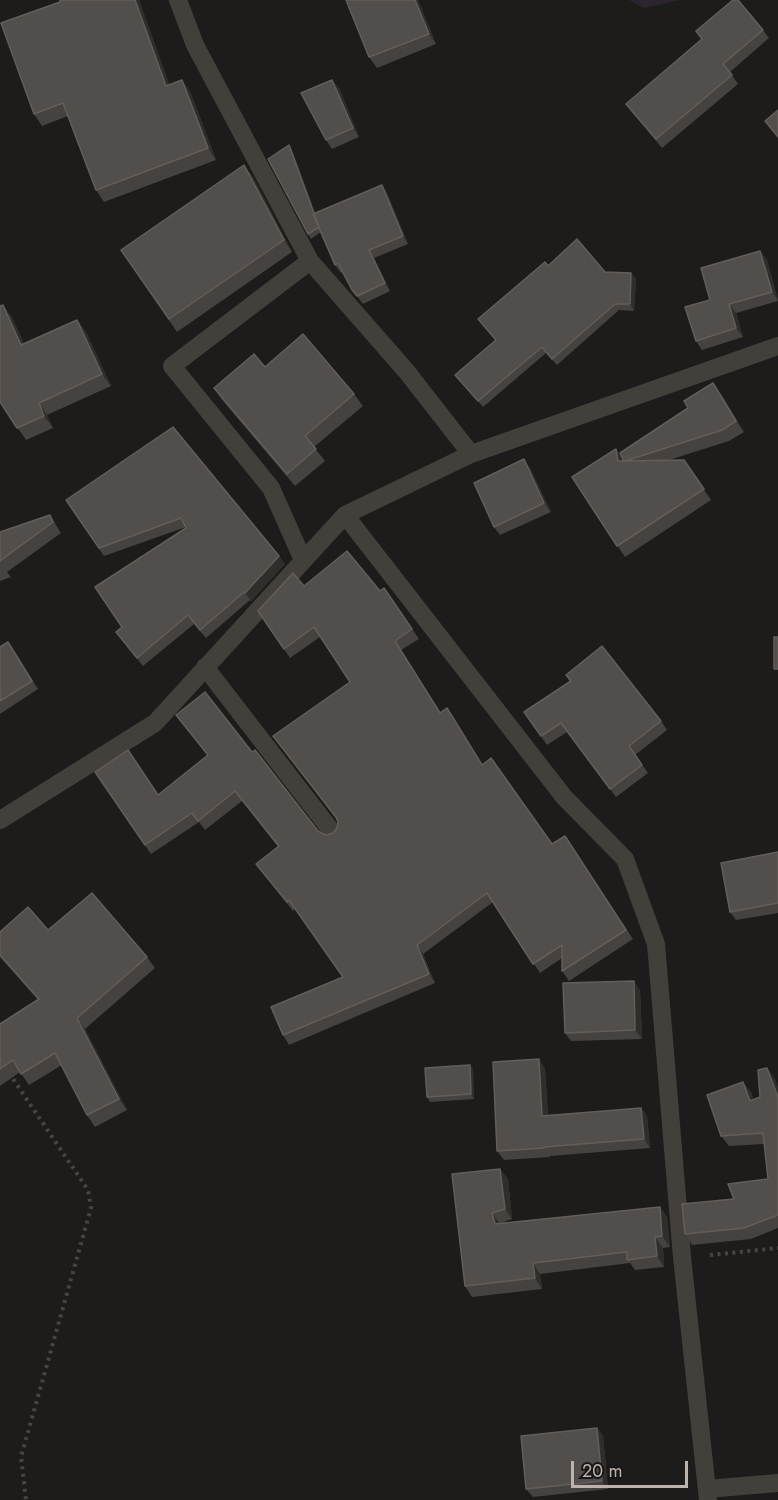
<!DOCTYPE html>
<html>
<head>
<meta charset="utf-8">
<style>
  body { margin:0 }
  #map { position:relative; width:778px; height:1500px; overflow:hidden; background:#1d1c1a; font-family:Jost,sans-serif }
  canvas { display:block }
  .scale { position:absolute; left:571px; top:1461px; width:117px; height:27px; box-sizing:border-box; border:3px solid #beb2ac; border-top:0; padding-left:8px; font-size:18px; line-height:21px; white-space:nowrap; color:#beb2ac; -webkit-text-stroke:4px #181715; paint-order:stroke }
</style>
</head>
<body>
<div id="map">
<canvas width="778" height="1500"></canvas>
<div class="scale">20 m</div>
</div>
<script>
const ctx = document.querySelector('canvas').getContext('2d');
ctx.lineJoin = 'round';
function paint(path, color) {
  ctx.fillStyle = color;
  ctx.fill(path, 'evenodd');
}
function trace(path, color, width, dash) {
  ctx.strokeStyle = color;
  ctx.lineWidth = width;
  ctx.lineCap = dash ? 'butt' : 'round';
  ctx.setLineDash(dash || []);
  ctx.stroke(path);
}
const green = new Path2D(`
  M629 0H680L644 8Z`);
const path = new Path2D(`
  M9 1073 88 1190 91 1208 21 1457 26 1500
  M710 1255 778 1248`);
const minor = new Path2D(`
  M178 0 195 45 310 261 407 372 471 454
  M345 515 564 797 625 859 656 944 682 1257 708 1500
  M303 560 271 488 172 366 310 261
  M205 667 333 833
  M0 820 155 723 345 515 471 454 778 346
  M707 1489 778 1483`);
const wall = new Path2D(`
  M60 0H139L169 84 190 91 216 160 104 202 96 190 68 116 42 126 34 114Z
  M418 0 436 44 377 68 369 57Z
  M763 30 769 38 730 72 738 84 662 148 632 112 626 104 702 39 696 31Z
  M339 88 359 137 332 149 326 140Z
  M292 150 315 213 387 193 408 244 374 258 390 291 363 304 352 290 342 272 341 273 335 265 321 232 311 239 308 234Z
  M244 165 253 177 292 252 177 332 121 250Z
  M760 251 767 260 778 301 736 313 743 337 702 350 696 341 710 300Z
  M548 266 605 272 631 273 636 279 634 311 619 310 557 365 546 353 483 407 455 375 495 340 478 319Z
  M12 317 24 344 77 320 86 332 111 386 47 415 53 428 26 440 0 402Z
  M265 367 354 394 363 406 314 447 325 461 295 486 223 401 214 388Z
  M721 394 744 432 729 441 669 460H684L711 500 625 557 572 477 616 449 624 461Z
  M173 427 285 564 251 601 250 600 206 638 194 624 143 666 116 632 122 627 186 528V527L104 556 66 500Z
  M530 468 551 512 500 535 494 527Z
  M50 515 61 533 7 572 11 577 0 581V532Z
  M304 586 380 591 384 588 419 639 401 650 440 712 447 708 482 765 552 844 571 845 633 939 569 981 562 971V958L540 973 493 902 423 954 435 983 289 1045 283 1035 343 977 295 909 293 911 256 864 278 847 242 801 205 830 199 822 151 854 95 772 158 795 208 756 176 715 252 752 318 831 323 834 327 835 333 833 337 828 338 822 336 819 273 736 350 682 320 637 290 658 258 611Z
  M0 647 14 651 38 689 0 714Z
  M566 675 661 721 667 730 635 755 648 773 616 797 567 732 547 745 524 712 570 682Z
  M778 852V913L736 920 730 912Z
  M48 930 147 957 155 968 85 1029 127 1110 95 1127 87 1115 62 1065 29 1085 20 1072 0 1086V1024L38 1000 0 957V932Z
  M640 990 642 1039 571 1041 565 1033Z
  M470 1065 473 1069 474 1099 430 1102 427 1097Z
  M545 1068 548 1115 641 1108 647 1116 650 1148 550 1156V1157L504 1160 497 1151Z
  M775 1079 778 1088V1228L751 1239 692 1245 685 1234 734 1199 768 1179 764 1144 729 1146 721 1136 751 1092 753 1100 760 1097Z
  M500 1169 508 1179 512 1219 501 1223 660 1207 667 1217 670 1247 663 1248 664 1267 635 1270 630 1263 540 1274 542 1289 472 1297 465 1286Z
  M597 1428 603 1436 608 1489 533 1497 526 1489Z`);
const shadedWall = new Path2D(`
  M135 0H139L174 97 166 86Z
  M415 0H418L436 44 429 34Z
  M182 80 190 91 216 160 208 148Z
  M332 80 339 88 359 137 353 128Z
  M289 145 292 150 322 232 319 227Z
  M244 165 253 177 292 252 284 240Z
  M382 185 387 193 408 244 403 236Z
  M369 250 374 258 390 291 385 283Z
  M760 251 767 260 778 300 772 292Z
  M631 273 636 279 634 311 630 304Z
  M729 304 736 313 743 337 736 328Z
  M3 305 12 317 30 357 21 345Z
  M77 320 86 332 111 386 102 374Z
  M713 383 721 394 744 432 736 421Z
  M39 403 47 415 53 428 44 416Z
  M616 449 623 460 625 472 618 461Z
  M524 459 530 468 551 512 544 503Z
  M279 556 285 564 251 601 245 593Z
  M395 641 401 650 446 722 440 713Z
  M417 945 423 954 435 983 429 974Z
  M634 981 640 990 642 1039 635 1030Z
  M77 1018 85 1029 127 1110 119 1099Z
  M539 1059 545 1068 548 1125 542 1116Z
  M470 1065 473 1069 474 1099 471 1094Z
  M767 1068 775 1079 778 1088V1097Z
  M743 1082 751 1092 758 1112 750 1101Z
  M641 1108 647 1116 650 1148 644 1139Z
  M500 1169 508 1179 512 1219 505 1209Z
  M660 1207 667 1217 670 1247 662 1236Z
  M492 1213 500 1224H495Z
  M655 1237 663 1248 664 1267 657 1256Z
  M533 1263 540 1274 542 1289 535 1278Z
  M597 1428 603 1436 608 1489 602 1481Z`);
const building = new Path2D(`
  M60 0H135L166 86 182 80 208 148 96 190 63 103 34 114 1 23 60 2Z
  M346 0H415L429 34 369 57Z
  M733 0H738L763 30 723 64 732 75 656 139 626 104 702 39 696 31Z
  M332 80 353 128 326 140 301 93Z
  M778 110V137L765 121Z
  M289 145 319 227 308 234 268 159Z
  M244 165 284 240 169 319 121 250Z
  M382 185 403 236 369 250 385 283 357 296 352 290 338 263 335 265 313 214Z
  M577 239 605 272 631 273 630 304H615L552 359 542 347 478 401 455 375 496 340 478 319 545 262 548 266Z
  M760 251 772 292 729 304 736 328 696 341 685 307 710 300 701 268Z
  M3 305 21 345 77 320 102 374 39 403 44 416 17 428 0 402V306Z
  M303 334 354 394 305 436 316 449 287 474 214 388 254 354 265 367Z
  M713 383 736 421 722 430 625 461 684 460 704 489 617 546 572 477 616 449 618 461H624L620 453 688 408 684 401Z
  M173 427 279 556 245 593 244 592 200 630 188 615 137 658 116 632 122 627 95 587 186 528 181 518 99 548 66 500Z
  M524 459 544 503 494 527 474 483Z
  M50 515 53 522 0 561V532Z
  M347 551 380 591 384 588 412 629 395 641 440 713 447 708 482 765 491 758 552 844 565 836 626 930 562 971V945L533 964 487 893 417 945 429 974 283 1035 271 1007 343 977 289 900 287 902 256 864 279 846 235 791 198 821 192 813 145 845 95 772 128 750 158 795 208 755 176 715 205 692 252 752 255 750 318 831 323 834 327 835 333 833 337 828 338 822 336 817 273 736 350 682 314 627 284 649 258 611 293 573 304 586Z
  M774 637H778V669H774Z
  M8 642 32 681 0 701V647Z
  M602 646 661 721 629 746 642 765 610 789 561 723 541 736 524 712 571 681 566 675Z
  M778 852V903L730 912 721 863Z
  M92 893 147 957 77 1018 119 1099 87 1115 55 1053 21 1074 13 1060 0 1069V1024L39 999 0 955V932L28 907 48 930Z
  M634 981 635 1030 565 1033 563 983Z
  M539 1059 542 1116 641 1108 644 1139 544 1147V1148L497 1151 493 1062Z
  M470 1065 471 1094 427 1097 425 1068Z
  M767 1068 778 1097V1215L744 1228 685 1234 682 1204 734 1199 728 1184 768 1179 763 1133 721 1136 707 1095 743 1082 750 1101 760 1097 758 1070Z
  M500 1169 505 1209 492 1213 495 1224 660 1207 662 1236 655 1237 657 1256 627 1260V1252L533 1263 535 1278 465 1286 452 1174Z
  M597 1428 602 1481 526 1489 521 1436Z`);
paint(green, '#2c242e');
trace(path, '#4a4441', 4, [3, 4.5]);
trace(minor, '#433f3b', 18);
paint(wall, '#45423f');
paint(shadedWall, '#302e2b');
paint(building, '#524e4b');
trace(building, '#635e5a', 1.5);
</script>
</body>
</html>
